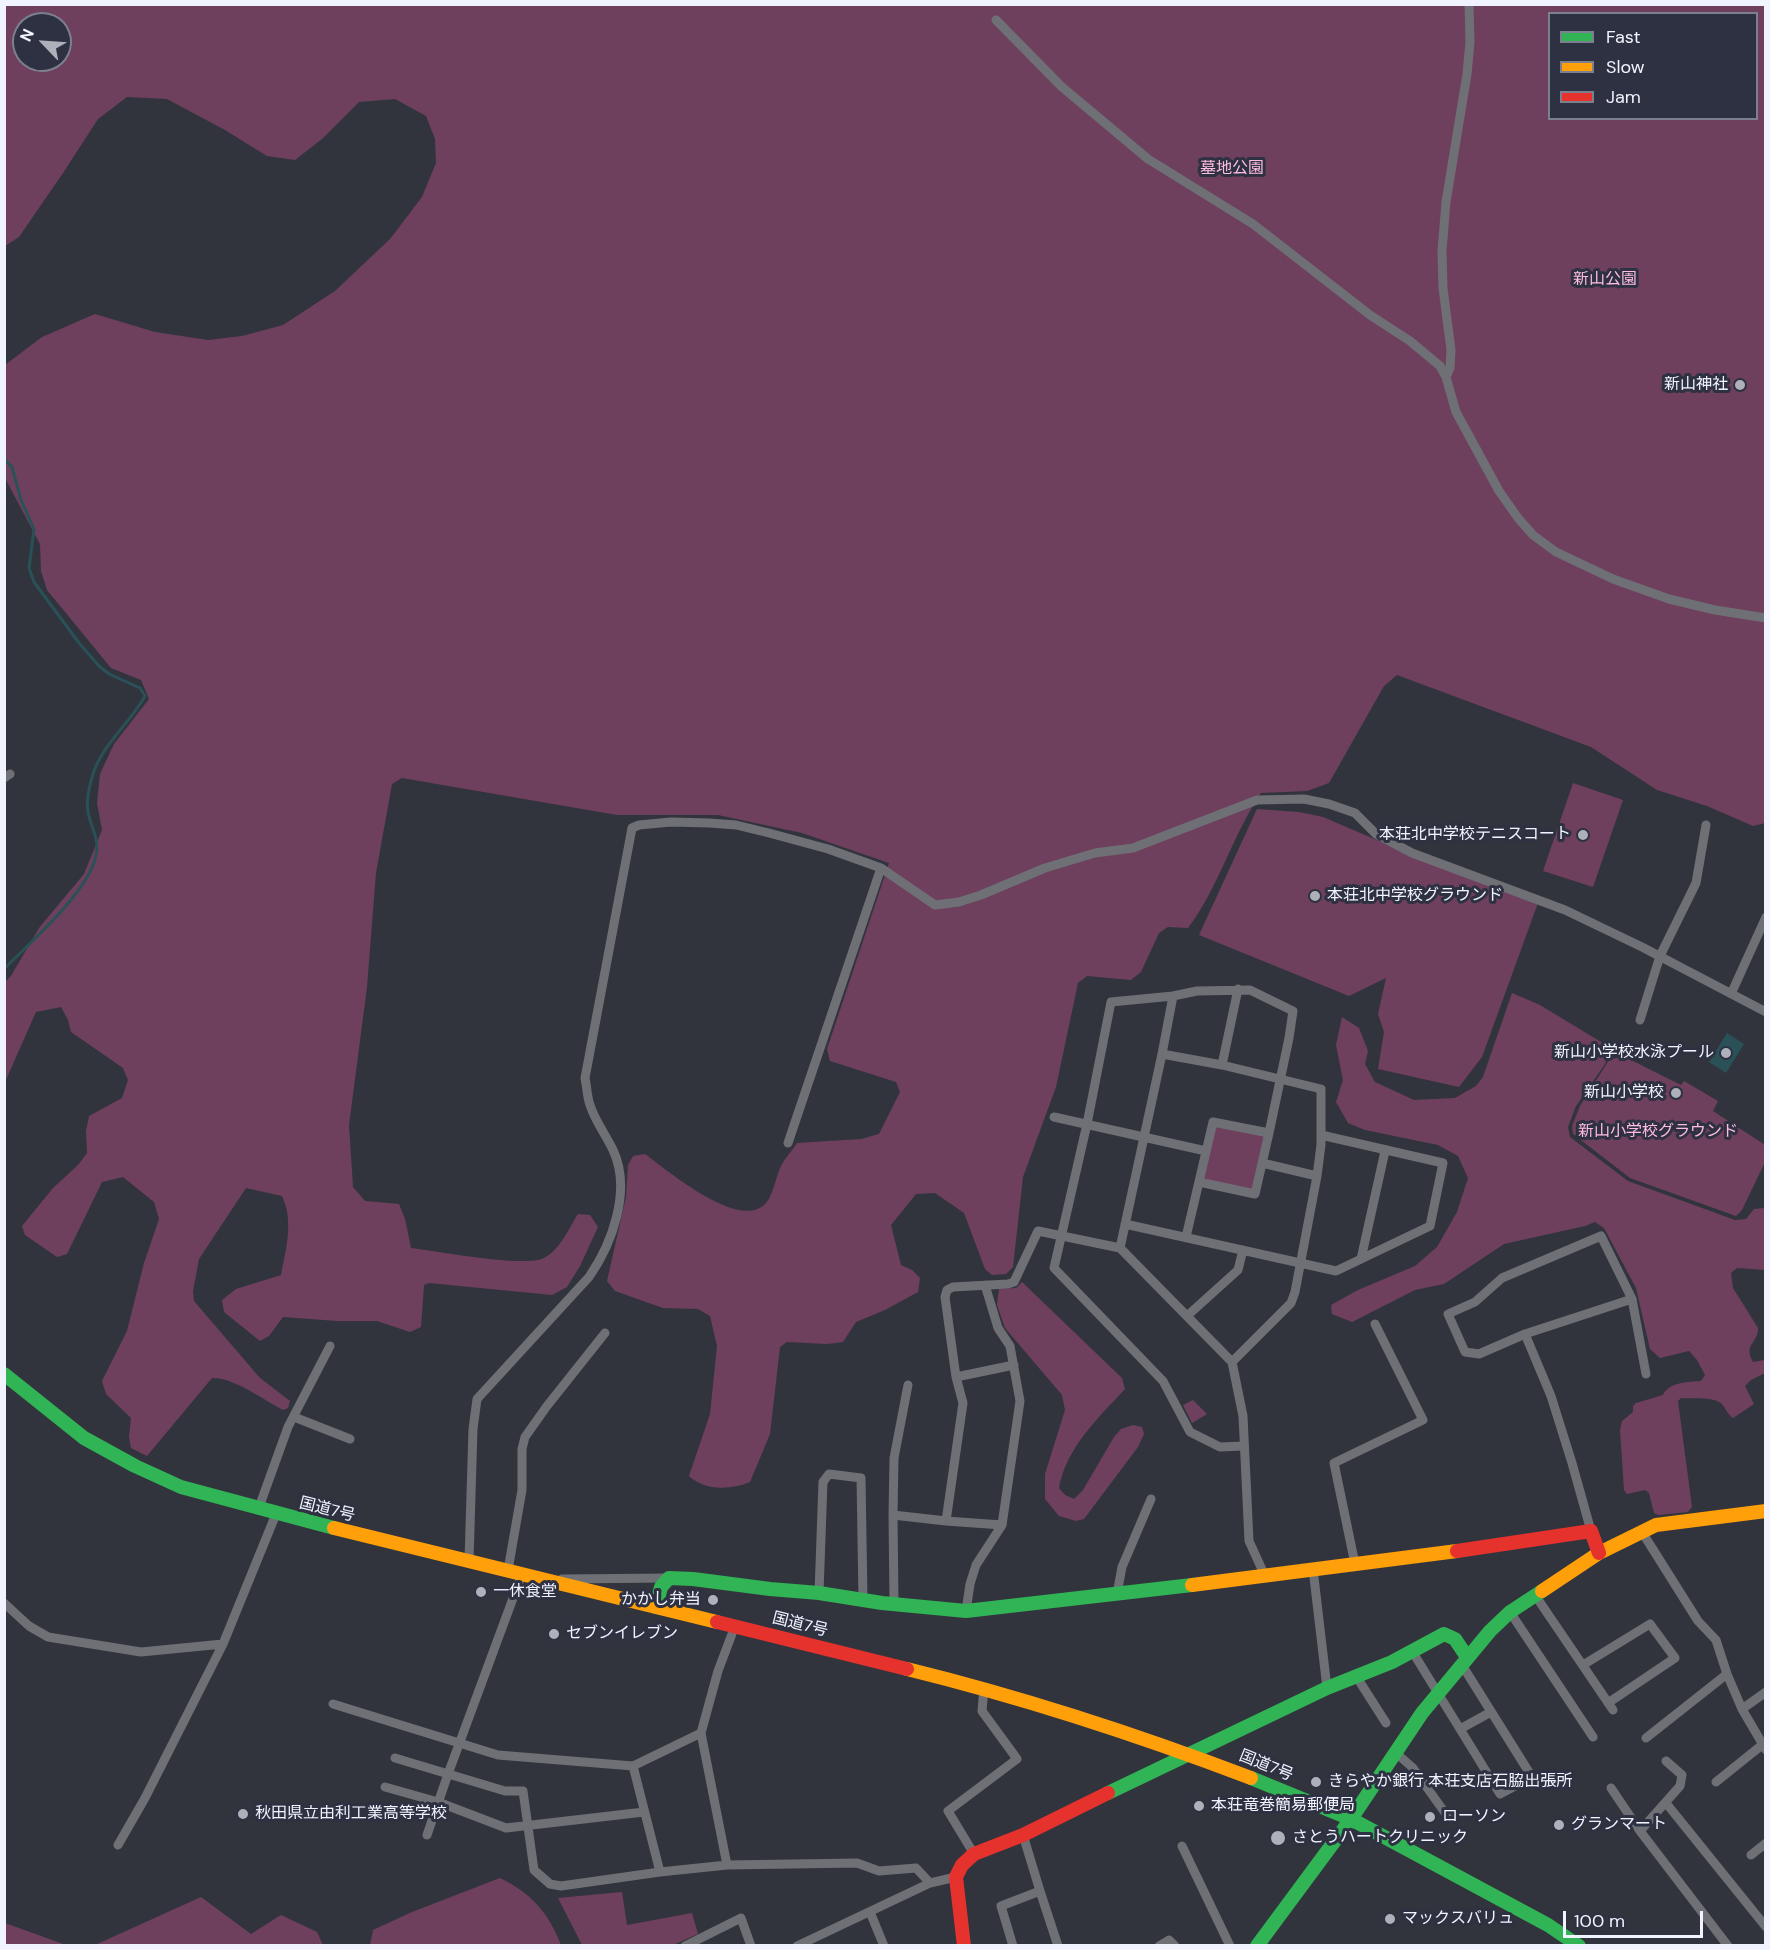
<!DOCTYPE html>
<html>
<head>
<meta charset="utf-8">
<style>
  body { margin:0 }
  #map { position:relative; width:1770px; height:1950px; overflow:hidden; background:#32343d; font-family:"DM Sans",sans-serif }
  canvas { display:block }
  .frame { position:absolute; inset:0; border:6px solid #f1f4fe; pointer-events:none }
  .legend { position:absolute; left:1548px; top:12px; width:210px; height:108px; box-sizing:border-box; background:#2e3141; border:2px solid #7c7f8d; margin:0; padding:8px 10px; list-style:none; font-size:18px; color:#f1f4fe }
  .legend li { display:flex; align-items:center; gap:12px; height:30px }
  .legend b { width:30px; border:2px solid #7c7f8d }
  .north { position:absolute; left:12px; top:12px; width:60px; height:60px; box-sizing:border-box; background:#2e3141; border:2px solid #7c7f8d; border-radius:50%; rotate:295deg; font-size:16px; font-weight:700; line-height:24px; text-align:center; color:#f1f4fe }
  .north::after { content:''; display:block; margin:auto; width:21px; height:27px; background:#aeb1ba; clip-path:polygon(50% 0,100% 100%,50% 72%,0 100%) }
  .scale { position:absolute; left:1563px; top:1911px; width:140px; height:27px; box-sizing:border-box; border:3px solid #f1f4fe; border-top:0; padding-left:8px; font-size:18px; line-height:21px; white-space:nowrap; color:#f1f4fe; -webkit-text-stroke:4px #2e3141; paint-order:stroke }
</style>
</head>
<body>
<div id="map">
<canvas width="1770" height="1950"></canvas>
<div class="frame"></div>
<ul class="legend">
<li><b style="height:8px;background:#30b455"></b>Fast</li>
<li><b style="height:8px;background:#ff9f0a"></b>Slow</li>
<li><b style="height:8px;background:#e5322d"></b>Jam</li>
</ul>
<div class="north">N</div>
<div class="scale">100 m</div>
</div>
<script>
const ctx = document.querySelector('canvas').getContext('2d');
ctx.lineJoin = 'round';
function paint(path, color) {
  ctx.fillStyle = color;
  ctx.fill(path, 'evenodd');
}
function trace(path, color, width, dash) {
  ctx.strokeStyle = color;
  ctx.lineWidth = width;
  ctx.lineCap = dash ? 'butt' : 'round';
  ctx.setLineDash(dash || []);
  ctx.stroke(path);
}
function write(font, color, halo, rows, align = 'center') {
  ctx.font = font + ' "DM Sans","Noto Sans JP",sans-serif';
  ctx.lineWidth = 6;
  ctx.setLineDash([]);
  ctx.textBaseline = 'middle';
  ctx.strokeStyle = halo;
  ctx.fillStyle = color;
  for (const [text, x, y, turn = 0] of rows) {
    ctx.save();
    ctx.translate(x, y);
    ctx.rotate((+turn || 0) * Math.PI / 180);
    ctx.textAlign = isNaN(turn) ? turn : align;
    if (halo) ctx.strokeText(text, 0, 0);
    ctx.fillText(text, 0, 0);
    ctx.restore();
  }
}
const green = new Path2D(`
  M4 5H1765V823L1753 826 1707 806 1657 790 1591 747 1397 675 1384 686 1329 783 1307 791 1261 793C1232 836 1219 887 1188 928L1168 927 1159 933 1141 972 1131 980 1087 976 1078 983 1056 1087 1023 1177 1013 1267 1006 1274 992 1275 985 1269 964 1213 935 1193 916 1194 891 1225 901 1265 912 1270 920 1278 918 1292 885 1310 856 1322 843 1342 827 1344 787 1342 780 1347 770 1434 750 1482C730 1490 705 1491 689 1476L710 1414 717 1346 710 1316 698 1309 663 1308 615 1291 607 1281 626 1197 628 1165 633 1156 645 1154C667 1170 739 1231 765 1204 773 1197 776 1176 781 1166 785 1158 792 1151 797 1143L861 1139 879 1134 900 1092 896 1082 830 1061 827 1049 889 863 802 833 718 815H617L402 778 392 784 376 873 367 987 349 1125 353 1187 365 1201 399 1204 405 1219 411 1248C436 1251 525 1268 544 1258 560 1250 569 1228 578 1214L590 1215 598 1227 580 1266 567 1287 552 1295 429 1283 424 1285 421 1327 410 1332 377 1321H337L283 1317 269 1336 260 1341 224 1312 222 1300 236 1289 281 1275C286 1249 294 1221 282 1196L246 1188 199 1259 193 1291 194 1301 260 1378 290 1401 288 1408 283 1410C264 1400 233 1377 212 1378L147 1456 131 1448 129 1437 131 1418 106 1394 102 1381 127 1331 144 1263 159 1219 154 1202 123 1177 102 1182 67 1254 57 1257 25 1235 22 1226 53 1188 78 1165 87 1153 86 1131 89 1116 122 1098 128 1080 123 1068 71 1032 68 1020 61 1007 36 1012 5 1082 4 983 11 976 39 928 84 874 102 830 97 803 100 774 114 744 149 699 141 680 111 668 47 590 41 571 40 544 5 478V365L42 337 95 314 155 332 208 340 242 336 283 325 335 291 390 239 422 197 436 163 435 139 426 116 395 99 359 102 322 139 295 160 267 156 225 130 167 99 127 97 98 119 63 173 19 237 5 246ZM1550 14H1756V118H1550ZM24 24H60V60H24Z
  M1573 783 1623 800 1593 887 1543 871Z
  M1257 809 1299 812 1323 817 1379 841 1539 900 1482 1057 1459 1087 1378 1069 1384 1032 1378 1014 1386 978 1349 996 1199 935Z
  M1512 993 1540 1005 1611 1048 1605 1064 1576 1106 1568 1127 1570 1137 1628 1181 1735 1220 1746 1219 1754 1209 1765 1208V1270L1737 1268 1731 1273 1733 1288 1758 1328C1758 1344 1743 1344 1753 1362L1765 1360V1373L1751 1380 1745 1386 1754 1404 1733 1418C1727 1414 1726 1408 1721 1403 1711 1396 1692 1399 1681 1398L1678 1401 1692 1507 1688 1512 1658 1515 1654 1513 1649 1493 1645 1490 1627 1494 1624 1490 1620 1430 1622 1421 1633 1412V1406L1636 1403 1663 1395C1669 1382 1688 1382 1701 1381L1705 1375 1697 1360 1689 1351 1660 1358 1650 1349 1636 1288 1604 1228 1595 1222 1585 1226 1504 1244 1444 1284 1415 1290 1352 1322 1332 1314 1331 1305 1358 1290 1415 1266 1437 1247 1457 1212 1468 1178 1458 1156 1438 1145 1365 1130 1348 1123 1336 1102 1343 1080 1336 1045 1342 1017 1359 1028 1368 1051 1365 1064 1375 1082 1414 1100 1455 1098 1476 1086 1483 1077Z
  M1620 1057 1627 1058 1681 1085 1684 1081 1718 1101 1713 1111 1765 1145V1162L1742 1210 1736 1216 1630 1178 1573 1134 1572 1126 1580 1106 1609 1060Z
  M1213 1122 1269 1133 1255 1194 1199 1182Z
  M1022 1282 1122 1378 1125 1389C1098 1418 1066 1448 1059 1488L1065 1495 1074 1499 1083 1490 1114 1437 1121 1429 1133 1425 1142 1427 1144 1434 1138 1447 1084 1519 1076 1521 1059 1516 1045 1499V1474L1065 1410 1062 1395 1005 1328 997 1305 999 1289 1016 1288Z
  M1193 1400 1207 1414 1192 1423 1183 1405Z
  M500 1878C532 1894 548 1912 561 1945H370L373 1930 412 1912Z
  M622 1892 627 1925 692 1913 698 1934 673 1945H582L558 1898Z
  M201 1897 251 1934 281 1915 317 1932 323 1945H95Z
  M5 1923 66 1945H5Z`);
const water = new Path2D(`
  M1727 1033 1744 1044 1726 1073 1709 1062Z`);
const stream = new Path2D(`
  M4 459 12 467 21 500 34 529 29 568 34 582 79 643 99 666 109 674 140 688 145 696C130 723 105 742 94 771 90 783 86 800 88 812 90 824 97 835 97 847 97 886 30 942 4 969`);
const street = new Path2D(`
  M996 20 1062 87 1148 159 1253 224 1370 315 1410 341 1440 366 1446 377 1456 412 1499 491 1518 518 1533 535 1556 552 1613 579 1669 599 1715 610 1766 618
  M1446 377 1450 368 1451 350 1443 288 1442 251 1446 202 1467 74 1470 42 1469 4
  M4 778 10 774
  M1731 994 1766 917
  M1173 996 1111 1002 1087 1124 1054 1268 1163 1381 1190 1432 1220 1447 1244 1446
  M1640 1020 1660 956 1696 883 1706 825
  M1162 1054 1222 1065 1321 1089V1145L1317 1176 1295 1292 1291 1303 1232 1362
  M1222 1065 1238 989
  M1054 1117 1206 1151
  M788 1143 881 868
  M1262 1163 1317 1176
  M1199 1182 1255 1194 1269 1133
  M1125 1224 1336 1271 1430 1226 1443 1163 1321 1135
  M1601 1236 1632 1299 1525 1334 1479 1354 1465 1352 1448 1314 1475 1302 1502 1278Z
  M1120 1248 1162 1054 1173 996 1197 991 1250 990 1293 1011 1289 1038 1269 1133 1213 1122 1186 1237
  M1361 1259 1385 1151
  M1632 1299 1646 1374
  M1187 1316 1238 1270 1243 1250
  M1525 1334 1551 1396 1572 1463 1591 1531
  M956 1377 1014 1365
  M294 1417 350 1439
  M258 1510 288 1427 330 1346
  M893 1515 894 1458 908 1385
  M946 1521 1002 1525
  M1642 1532 1698 1621 1716 1640 1727 1674 1742 1709 1766 1750
  M469 1561 473 1429 477 1399 589 1277C612 1244 632 1190 613 1150 606 1135 595 1121 590 1105 587 1097 587 1087 585 1078L632 828 639 825 671 822 709 823 736 825 769 833 828 849 881 868 935 905 959 902 981 895 1045 868 1095 853 1133 848 1257 800 1304 799 1329 804 1355 813 1376 834 1412 853 1565 910 1642 947 1766 1012
  M1355 1564 1334 1463 1423 1420 1375 1324
  M1313 1569 1327 1688
  M508 1570 522 1490V1449L525 1437 547 1406 605 1333
  M562 1579 669 1578
  M819 1593 823 1482 829 1474 861 1478 863 1600
  M1117 1594 1122 1567 1151 1499
  M1535 1595 1613 1710
  M4 1603 29 1626 48 1637 141 1652 223 1644
  M894 1604 893 1515 946 1521 963 1403 956 1377 945 1297 947 1290 953 1287 1008 1284 1014 1282 1038 1231 1120 1248 1232 1362 1243 1416 1249 1541 1265 1576
  M966 1611 970 1584 976 1565 1002 1525 1020 1401 1010 1346 998 1328 985 1285
  M1510 1612 1593 1737
  M1412 1651 1500 1794 1532 1777 1462 1665
  M1583 1665 1650 1624 1675 1658 1608 1703
  M1356 1676 1386 1723
  M333 1704 498 1755 633 1766 701 1733
  M1742 1709 1766 1692
  M1460 1729 1491 1712
  M1646 1738 1727 1674
  M1395 1752 1413 1768 1448 1817
  M395 1758 505 1791H523L534 1870 550 1884 561 1886 660 1872 727 1865 857 1863 879 1871 916 1868 930 1883
  M633 1766 660 1872
  M1716 1782 1762 1745
  M385 1787 438 1802 506 1828 644 1812
  M1611 1788 1640 1831 1728 1946
  M1666 1803 1766 1927
  M1640 1831 1680 1786 1682 1775 1666 1761
  M427 1835 448 1774 522 1574
  M1023 1835 1040 1891
  M118 1845 145 1798 223 1644 276 1514
  M1182 1846 1230 1946
  M974 1854 948 1811 1017 1759 982 1711 984 1688
  M1751 1855 1766 1843
  M727 1865 701 1733 718 1671 735 1626
  M870 1912 884 1946
  M685 1946 741 1918 751 1946
  M797 1946 930 1883 956 1877
  M1013 1946 1001 1906 1040 1891 1058 1946
  M1159 1946 1169 1940 1175 1946`);
const fast = new Path2D(`
  M4 1374 84 1438 135 1466 181 1487 334 1528
  M656 1607 661 1587 669 1578 693 1579 770 1589 819 1593 882 1603 966 1611 1192 1585
  M1251 1778 1351 1819 1548 1925 1579 1946
  M1108 1793 1327 1688 1392 1662 1444 1634 1455 1639 1467 1657
  M1257 1946 1351 1819 1422 1713 1490 1631 1510 1612 1542 1591`);
const slow = new Path2D(`
  M334 1528 717 1622
  M1192 1585 1457 1551
  M1542 1591 1599 1553 1656 1525 1766 1511
  M907 1669C1025 1698 1138 1735 1251 1778`);
const jam = new Path2D(`
  M1457 1551 1591 1531 1599 1553
  M717 1622 907 1669
  M964 1946 956 1877 962 1865 974 1854 1023 1835 1108 1793`);
const markers = [
  [1740,385,6,"#aeb1ba"],
  [1583,835,6,"#aeb1ba"],
  [1315,896,6,"#aeb1ba"],
  [1726,1053,6,"#aeb1ba"],
  [1676,1093,6,"#aeb1ba"],
  [481,1592,6,"#aeb1ba"],
  [713,1600,6,"#aeb1ba"],
  [554,1634,6,"#aeb1ba"],
  [1316,1782,6,"#aeb1ba"],
  [1199,1806,6,"#aeb1ba"],
  [243,1814,6,"#aeb1ba"],
  [1430,1817,6,"#aeb1ba"],
  [1559,1825,6,"#aeb1ba"],
  [1278,1838,8,"#aeb1ba"],
  [1390,1919,6,"#aeb1ba"]
];
const parkNames = [
  ["墓地公園",1232,169],
  ["新山公園",1605,280],
  ["新山小学校グラウンド",1658,1132]
];
const poiNames = [
  ["新山神社",1728,385,"right"],
  ["本荘北中学校テニスコート",1571,835,"right"],
  ["本荘北中学校グラウンド",1327,896],
  ["新山小学校水泳プール",1714,1053,"right"],
  ["新山小学校",1664,1093,"right"],
  ["一休食堂",493,1592],
  ["かかし弁当",701,1600,"right"],
  ["セブンイレブン",566,1634],
  ["きらやか銀行 本荘支店石脇出張所",1328,1782],
  ["本荘竜巻簡易郵便局",1211,1806],
  ["秋田県立由利工業高等学校",255,1814],
  ["ローソン",1442,1817],
  ["グランマート",1571,1825],
  ["さとうハートクリニック",1292,1838],
  ["マックスバリュ",1402,1919]
];
const streetNames = [
  ["国道7号",327,1510,14],
  ["国道7号",800,1625,14],
  ["国道7号",1266,1766,22]
];
paint(green, '#6e405d');
paint(water, '#2a5157');
trace(stream, '#2a5157', 3);
trace(street, '#6e7076', 9);
trace(fast, '#30b455', 14);
trace(slow, '#ff9f0a', 14);
trace(jam, '#e5322d', 14);
for (const [x, y, r, color] of markers) {
  const dot = new Path2D();
  dot.arc(x, y, r, 0, 2 * Math.PI);
  ctx.fillStyle = color;
  ctx.fill(dot);
  trace(dot, '#2e3141', 2);
}
write('16px', '#ffbbe1', '#2e3141', parkNames);
write('16px', '#f1f4fe', '#2e3141', poiNames, 'left');
write('16px', '#f1f4fe', '#2e3141', streetNames);
</script>
</body>
</html>
